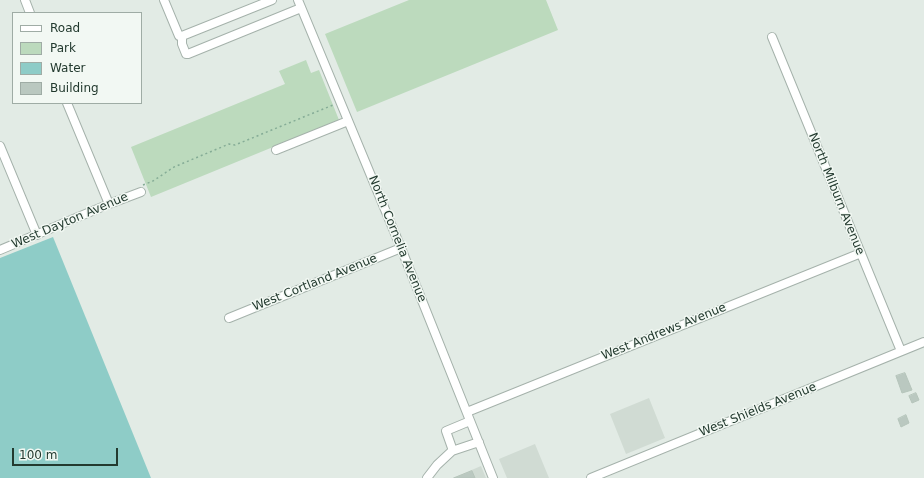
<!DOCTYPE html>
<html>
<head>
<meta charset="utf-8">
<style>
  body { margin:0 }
  #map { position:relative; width:924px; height:478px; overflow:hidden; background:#e2ebe5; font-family:"DejaVu Sans",sans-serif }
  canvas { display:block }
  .legend { position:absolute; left:12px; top:12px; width:130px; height:92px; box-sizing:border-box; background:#f2f8f3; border:1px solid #9faca5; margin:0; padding:5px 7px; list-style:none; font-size:12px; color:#233a2f }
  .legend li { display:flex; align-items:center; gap:8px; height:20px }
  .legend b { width:20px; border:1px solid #9faca5 }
  .scale { position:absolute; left:12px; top:448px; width:106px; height:18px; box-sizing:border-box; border:2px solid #233a2f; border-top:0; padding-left:5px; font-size:12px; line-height:14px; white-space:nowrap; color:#233a2f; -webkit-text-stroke:3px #f2f8f3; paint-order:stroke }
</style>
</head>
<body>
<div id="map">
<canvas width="924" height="478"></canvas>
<ul class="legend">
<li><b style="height:5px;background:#fff"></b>Road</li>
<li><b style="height:11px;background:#bcdabd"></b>Park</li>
<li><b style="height:11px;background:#8eccc7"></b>Water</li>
<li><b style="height:11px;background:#bac8c0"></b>Building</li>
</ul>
<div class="scale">100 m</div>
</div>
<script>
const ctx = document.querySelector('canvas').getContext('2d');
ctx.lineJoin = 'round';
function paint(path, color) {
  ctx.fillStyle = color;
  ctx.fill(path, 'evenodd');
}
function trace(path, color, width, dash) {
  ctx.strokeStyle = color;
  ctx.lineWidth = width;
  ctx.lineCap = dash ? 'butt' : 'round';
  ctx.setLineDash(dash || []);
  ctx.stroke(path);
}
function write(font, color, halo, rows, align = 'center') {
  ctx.font = font + ' "DejaVu Sans",sans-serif';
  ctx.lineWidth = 3;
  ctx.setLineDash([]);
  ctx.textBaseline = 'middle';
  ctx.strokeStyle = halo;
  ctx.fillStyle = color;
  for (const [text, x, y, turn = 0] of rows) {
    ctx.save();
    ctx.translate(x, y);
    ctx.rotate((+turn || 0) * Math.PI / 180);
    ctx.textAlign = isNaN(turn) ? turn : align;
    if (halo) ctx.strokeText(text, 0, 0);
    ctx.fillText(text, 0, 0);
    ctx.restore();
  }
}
const built = new Path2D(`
  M649 398 665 438 626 454 610 414Z
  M535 444 549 478H507L499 459Z
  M481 466 486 478H453Z`);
const green = new Path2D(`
  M409 0H546L558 30 357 112 325 34Z
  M306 60 311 73 319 70 339 120 151 197 131 147 285 84 279 71Z`);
const water = new Path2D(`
  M53 237 151 478H0V258Z`);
const building = new Path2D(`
  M905 373 912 390 902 393 896 376Z
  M916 393 919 400 912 403 909 396Z
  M906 415 909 423 901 427 898 419Z
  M472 471 475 478H454Z`);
const path = new Path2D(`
  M143 185 153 181 174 167 229 144 235 145 333 105`);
const minor = new Path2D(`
  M25 0 30 13
  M164 0 179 36H182L272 0
  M298 0 401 248 493 478
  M182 36V44L186 54H188L301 8
  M772 37 901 351
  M67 103 109 204
  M0 146 37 235
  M276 150 348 121
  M0 250 109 204 141 192
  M229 318 401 248
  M467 412 861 253
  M452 451 479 442
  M427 478 437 465 452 451V448L446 431 470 421
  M591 478 924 342`);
const streetNames = [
  ["North Milburn Avenue",836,194,68],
  ["West Dayton Avenue",70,221,-23],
  ["North Cornelia Avenue",397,239,68],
  ["West Cortland Avenue",315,283,-22],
  ["West Andrews Avenue",664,332,-22],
  ["West Shields Avenue",758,410,-22]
];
paint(built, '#d0dbd3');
paint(green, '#bcdabd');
paint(water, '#8eccc7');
paint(building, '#bac8c0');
trace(building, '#b5c4ba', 1);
trace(minor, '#a5b2ab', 10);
trace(path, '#85ac96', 1.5, [2, 3]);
trace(minor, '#fff', 8);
write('12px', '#233a2f', '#f2f8f3', streetNames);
</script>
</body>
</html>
